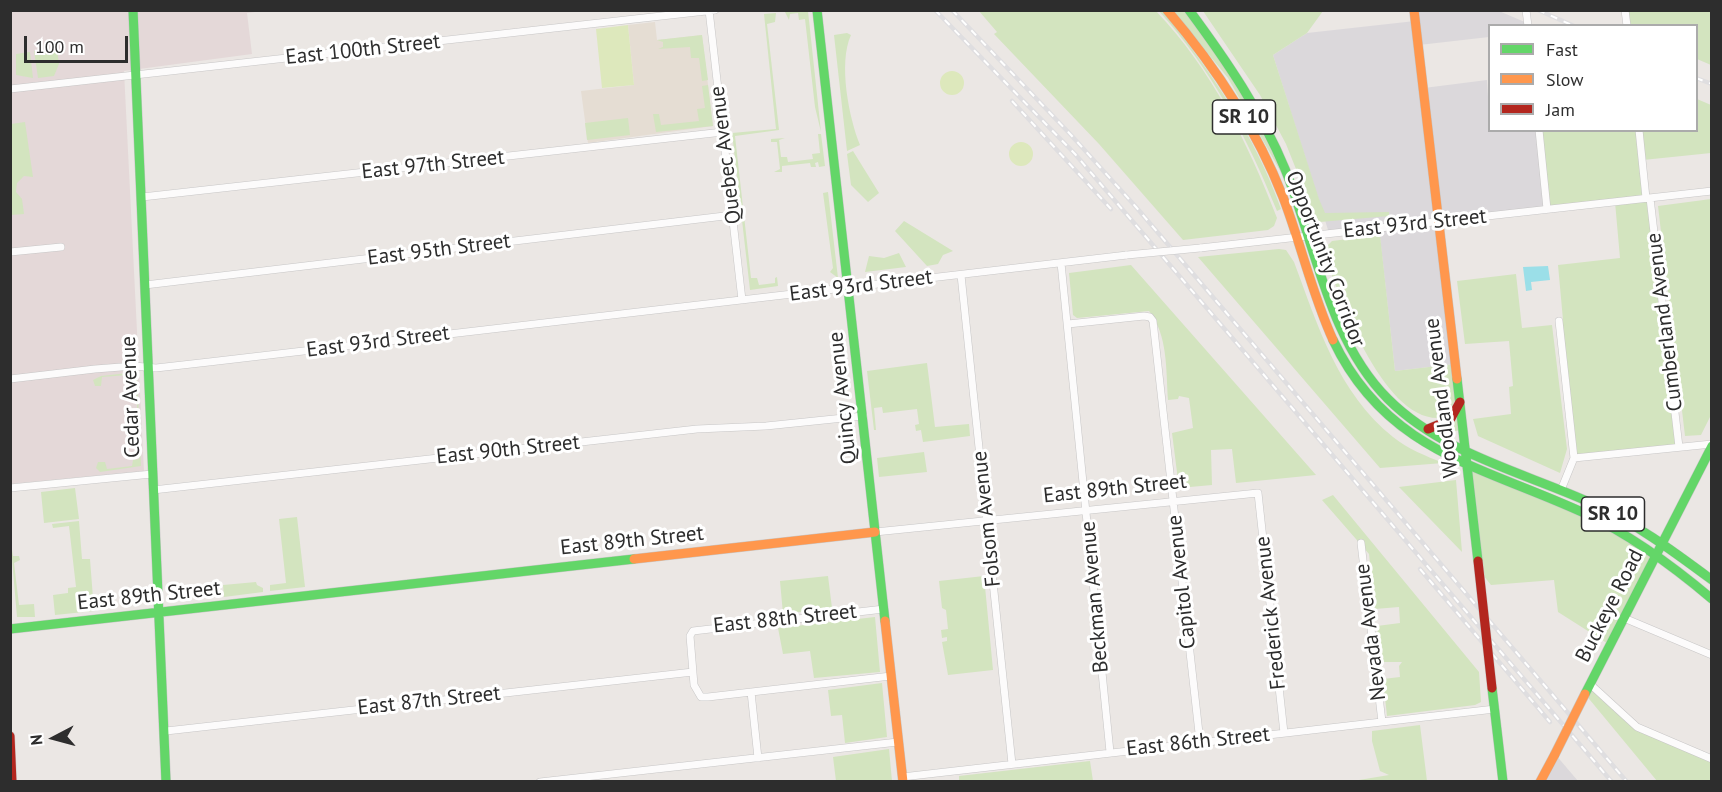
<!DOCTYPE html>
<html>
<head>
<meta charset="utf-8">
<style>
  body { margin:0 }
  #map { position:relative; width:1722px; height:792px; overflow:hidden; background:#ebe7e4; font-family:"PT Sans",sans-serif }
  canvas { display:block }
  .frame { position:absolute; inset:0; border:12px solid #2d2d2d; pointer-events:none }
  .legend { position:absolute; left:1488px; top:24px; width:210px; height:108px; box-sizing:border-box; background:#fff; border:2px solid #ababab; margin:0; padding:8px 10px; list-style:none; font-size:18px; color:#2d2d2d }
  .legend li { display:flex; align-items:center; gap:12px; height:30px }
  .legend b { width:30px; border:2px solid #ababab }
  .north { position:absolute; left:24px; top:708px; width:60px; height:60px; -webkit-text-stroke:4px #fff; paint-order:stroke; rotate:264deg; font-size:16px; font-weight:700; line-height:24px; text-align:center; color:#2d2d2d }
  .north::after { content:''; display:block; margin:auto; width:21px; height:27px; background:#2d2d2d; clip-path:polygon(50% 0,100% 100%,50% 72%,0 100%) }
  .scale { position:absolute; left:24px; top:36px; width:104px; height:27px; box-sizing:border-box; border:3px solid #2d2d2d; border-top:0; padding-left:8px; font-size:18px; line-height:21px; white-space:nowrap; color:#2d2d2d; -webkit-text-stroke:4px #fff; paint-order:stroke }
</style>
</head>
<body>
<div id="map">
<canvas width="1722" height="792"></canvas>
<div class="frame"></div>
<ul class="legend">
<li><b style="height:8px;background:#63d668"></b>Fast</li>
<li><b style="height:8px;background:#ff974d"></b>Slow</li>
<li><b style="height:8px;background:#b3261e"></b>Jam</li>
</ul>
<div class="north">N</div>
<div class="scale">100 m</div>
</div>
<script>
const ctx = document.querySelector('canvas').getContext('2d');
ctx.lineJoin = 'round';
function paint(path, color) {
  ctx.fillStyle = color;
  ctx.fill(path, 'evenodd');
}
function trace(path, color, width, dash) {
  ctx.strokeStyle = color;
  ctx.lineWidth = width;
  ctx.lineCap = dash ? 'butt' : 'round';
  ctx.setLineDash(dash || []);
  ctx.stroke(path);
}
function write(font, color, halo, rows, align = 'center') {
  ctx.font = font + ' "PT Sans",sans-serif';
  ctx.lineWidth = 6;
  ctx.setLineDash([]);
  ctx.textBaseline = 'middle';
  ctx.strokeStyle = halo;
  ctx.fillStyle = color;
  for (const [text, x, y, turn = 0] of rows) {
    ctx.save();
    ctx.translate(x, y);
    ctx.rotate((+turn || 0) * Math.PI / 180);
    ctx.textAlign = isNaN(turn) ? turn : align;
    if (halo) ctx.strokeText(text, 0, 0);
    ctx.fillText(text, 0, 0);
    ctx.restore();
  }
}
const industrial = new Path2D(`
  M1414 11H1499L1527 23 1528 25 1490 26 1489 37 1419 45 1424 88 1487 80 1490 130 1539 131 1547 209 1439 222 1455 364 1395 371 1379 228 1329 233 1273 55 1307 33 1415 21Z
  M1555 754 1578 781 1540 782Z`);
const education = new Path2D(`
  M655 22 657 40 702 35 713 126 588 143 581 91 634 85 628 25Z`);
const medical = new Path2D(`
  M11 11H263L247 13 252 54 124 71 144 471 11 484Z`);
const green = new Path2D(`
  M808 11 821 132 815 107 805 19 799 20 798 13 790 14 789 20 785 12Z
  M979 11H1156C1212 70 1248 143 1277 218L1274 226 1268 230 1183 240 1099 144 994 34 997 32Z
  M1159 11H1163C1211 72 1255 135 1281 209L1277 211C1247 137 1212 70 1159 11Z
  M1173 11H1184C1224 62 1257 116 1283 176L1228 78Z
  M1203 11H1323L1307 33 1273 55 1319 199 1325 213 1389 212V216L1320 222 1316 219 1286 144 1260 95Z
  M1625 11H1711V65L1697 59 1696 26 1627 25Z
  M776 13 775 22 767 24 779 130 735 136 751 278H757L759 285 775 283V278L777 277 778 286 750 290 732 133 776 129 764 14Z
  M847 33 851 35C838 63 849 118 860 145L847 151 834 35Z
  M702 35 708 80 702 81 699 58H691L690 47 658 49 663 47V42L657 40Z
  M57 49 59 64 54 76 38 78 34 51Z
  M30 52 33 78 16 75V54Z
  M708 85 713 126 656 132 653 114H659L661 125 699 121 697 109 705 108 702 86Z
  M1697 99 1711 105V153L1643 160 1679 447 1574 458 1559 321 1563 320 1558 265 1620 258 1615 202 1547 209 1539 131 1696 130Z
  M628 118 630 135 587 140 585 123Z
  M25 122 33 177 24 176 17 183 16 192 22 199 24 214 11 215V124Z
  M818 134H821L825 166 819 167 818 162 815 163 816 167H811L810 163 782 166V172H774L780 169 777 142H771V139L785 138 779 140 781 157H787L788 162 813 159 812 154 820 153Z
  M853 151 879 193 868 202 851 185 847 154Z
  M828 192 838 278 830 272 833 268 823 193Z
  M1711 199V415L1701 435 1685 436 1658 206Z
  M904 221 953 251 943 255 938 264 927 266 895 231Z
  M1380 235 1395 371 1455 364 1463 430 1448 432 1439 418C1382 420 1338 294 1323 250L1332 241Z
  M1279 249 1286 250 1294 262C1318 326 1338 393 1393 437 1408 449 1426 456 1443 463L1380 468 1198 257Z
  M899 253 906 267 865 272 869 256 884 258Z
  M1131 265 1316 475 1236 483 1232 449 1211 450 1212 485 1179 488 1172 433 1193 428 1189 398 1179 396 1178 399 1168 400C1166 370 1168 335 1149 311L1077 318 1073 315 1069 273Z
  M1516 274 1522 328 1552 325 1567 449 1560 473 1478 436 1473 419 1511 414 1509 387 1513 386 1509 341 1465 344 1457 281Z
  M927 363 935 427 969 424 970 436 923 442 921 430 916 431 915 425 919 424 917 409 883 413 882 407 874 408 876 430H874L867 371Z
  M137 372 141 466 100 472 96 468 98 462H105L107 469 132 466 133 460 139 459 136 382H129L128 375 102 377 101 386H95L93 380 101 376Z
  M924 452 927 472 879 477 877 458Z
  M1468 465 1581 512 1655 556 1610 645 1558 612 1554 580 1491 585 1479 570Z
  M1456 480 1462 552 1399 487Z
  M75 488 79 519 44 523 41 492Z
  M1333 495 1479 672 1481 702 1475 705 1387 716 1383 679 1400 677 1399 666 1402 662H1381L1377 626 1400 623 1399 607 1375 609 1369 554 1322 500Z
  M297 517 305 587 270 591V585L286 583 279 519Z
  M79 521 82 559H90L94 611 55 615 53 595 68 593V588L76 587 69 526 53 528 52 524Z
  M10 536 13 556H19L20 560 14 563 19 605 34 604 35 617H17Z
  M828 576 832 608 783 614 780 581Z
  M984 576 993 670 948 675 942 642 947 641V637L942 638 941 630 948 629 946 610 942 608 939 581Z
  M256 582 257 585 263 588V592L224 597 223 585Z
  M875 617 880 672 814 678 810 651 783 654 778 628Z
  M882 683 887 737 845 743 842 715 831 716 828 690Z
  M1590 684 1633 724 1711 759V781H1657L1585 694Z
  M1420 725 1427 781H1353L1389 775 1380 771 1372 741V731Z
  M889 749 892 781H836L833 757Z
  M1090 761 1093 781H959V776Z`);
const pitch = new Path2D(`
  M628 25 634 85 602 88 596 29Z
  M940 83a12 12 0 1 1 24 0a12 12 0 1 1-24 0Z
  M1009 154a12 12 0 1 1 24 0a12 12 0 1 1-24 0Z`);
const water = new Path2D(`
  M1548 266 1550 280 1531 282 1532 290 1526 291 1523 267Z`);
const street = new Path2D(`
  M709 10 742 300
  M1526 10 1528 26
  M1625 10 1627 26
  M10 89 715 10
  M1539 130 1547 209
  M1639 130 1646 198
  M142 197 723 132
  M1650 198 1679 447
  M1200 248 1712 191
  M10 252 61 247
  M1061 263 1110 752
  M961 275 1012 764
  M145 285 733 215
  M1559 321 1574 458 1561 490
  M1068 324 1144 316 1150 317 1153 321 1200 742
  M10 379 95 369 134 366 156 368 209 362 1127 255
  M1574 458 1712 444
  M10 488 152 474
  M153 490 697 429 766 426 863 416
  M875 532 1258 493 1284 733
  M1361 543 1382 722
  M884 609 693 631 690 636 694 685 701 697H708L891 676
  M1624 618 1712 655
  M1590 684 1637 727 1712 759
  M751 692 758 758
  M166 731 693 672
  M902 777 1495 709
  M540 782 898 742`);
const fast = new Path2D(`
  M133 10 166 782
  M817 10 885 621
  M1189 10C1226 60 1261 111 1285 169 1316 245 1328 339 1388 399 1442 453 1522 472 1589 502 1634 522 1673 551 1712 580
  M1333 340C1386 452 1482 466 1584 513 1631 535 1673 566 1712 599
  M1457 379 1478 561
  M10 629 634 559
  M1492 688 1503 782
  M1585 694 1712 446`);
const slow = new Path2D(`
  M1167 10C1215 66 1256 128 1283 197 1301 244 1312 294 1333 340
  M1414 10 1457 379
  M634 559 875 532
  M885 621 903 782
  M1540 782 1555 754`);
const jam = new Path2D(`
  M1428 429 1450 420 1460 402
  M10 736 12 782`);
const rail = new Path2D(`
  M935 10 1075 154 1612 782
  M952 10 1071 135 1136 207 1627 782
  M1538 10 1574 26
  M1696 78 1712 84
  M1012 101 1111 209
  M1420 569 1550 722`);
const streetBridge = new Path2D(`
  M1127 255 1200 248`);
const slowBridge = new Path2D(`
  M1555 754 1585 694`);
const jamBridge = new Path2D(`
  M1478 561 1492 688`);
const shields = [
  [1244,117,63],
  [1613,514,63]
];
const shieldNames = [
  ["SR 10",1244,117],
  ["SR 10",1613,514]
];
const streetNames = [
  ["East 100th Street",363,50,-6],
  ["Quebec Avenue",726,155,-97],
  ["East 97th Street",433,165,-6],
  ["East 93rd Street",1415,224,-6],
  ["East 95th Street",439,250,-7],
  ["Opportunity Corridor",1325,259,69],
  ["East 93rd Street",861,286,-7],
  ["Cumberland Avenue",1665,322,-97],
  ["East 93rd Street",378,342,-7],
  ["Cedar Avenue",131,397,-92],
  ["Quincy Avenue",843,398,-96],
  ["Woodland Avenue",1442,398,-97],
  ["East 90th Street",508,450,-6],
  ["East 89th Street",1115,489,-6],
  ["Folsom Avenue",987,519,-96],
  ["East 89th Street",632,541,-6],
  ["Capitol Avenue",1182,582,-96],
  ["East 89th Street",149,596,-6],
  ["Beckman Avenue",1095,597,-95],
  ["Buckeye Road",1610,606,-63],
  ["Frederick Avenue",1271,613,-96],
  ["East 88th Street",785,619,-6],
  ["Nevada Avenue",1371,632,-97],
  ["East 87th Street",429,701,-6],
  ["East 86th Street",1198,742,-6]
];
paint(industrial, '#dbd8db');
paint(education, '#e5ddd3');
paint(medical, '#e4d8d8');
paint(green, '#d3e4bf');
paint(pitch, '#dde8bc');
paint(water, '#9bdfe8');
trace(street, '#c7c6c6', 8);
trace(fast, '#c7c6c6', 10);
trace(slow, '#c7c6c6', 10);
trace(jam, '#c7c6c6', 10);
trace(street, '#fcfbfb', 7);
trace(fast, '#63d668', 9);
trace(slow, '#ff974d', 9);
trace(jam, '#b3261e', 9);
trace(rail, '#dfdee0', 4.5);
trace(rail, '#fff', 2, [7]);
trace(streetBridge, '#c7c6c6', 8, []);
trace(slowBridge, '#c7c6c6', 10, []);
trace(jamBridge, '#c7c6c6', 10, []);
trace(streetBridge, '#fcfbfb', 7);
trace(slowBridge, '#ff974d', 9);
trace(jamBridge, '#b3261e', 9);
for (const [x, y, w] of shields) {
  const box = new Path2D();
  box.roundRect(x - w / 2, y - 17, w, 34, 4.5);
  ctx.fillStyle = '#fff';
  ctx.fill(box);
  trace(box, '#2d2d2d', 1.5);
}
write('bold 20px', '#2d2d2d', null, shieldNames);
write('21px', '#2d2d2d', '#fff', streetNames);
</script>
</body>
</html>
